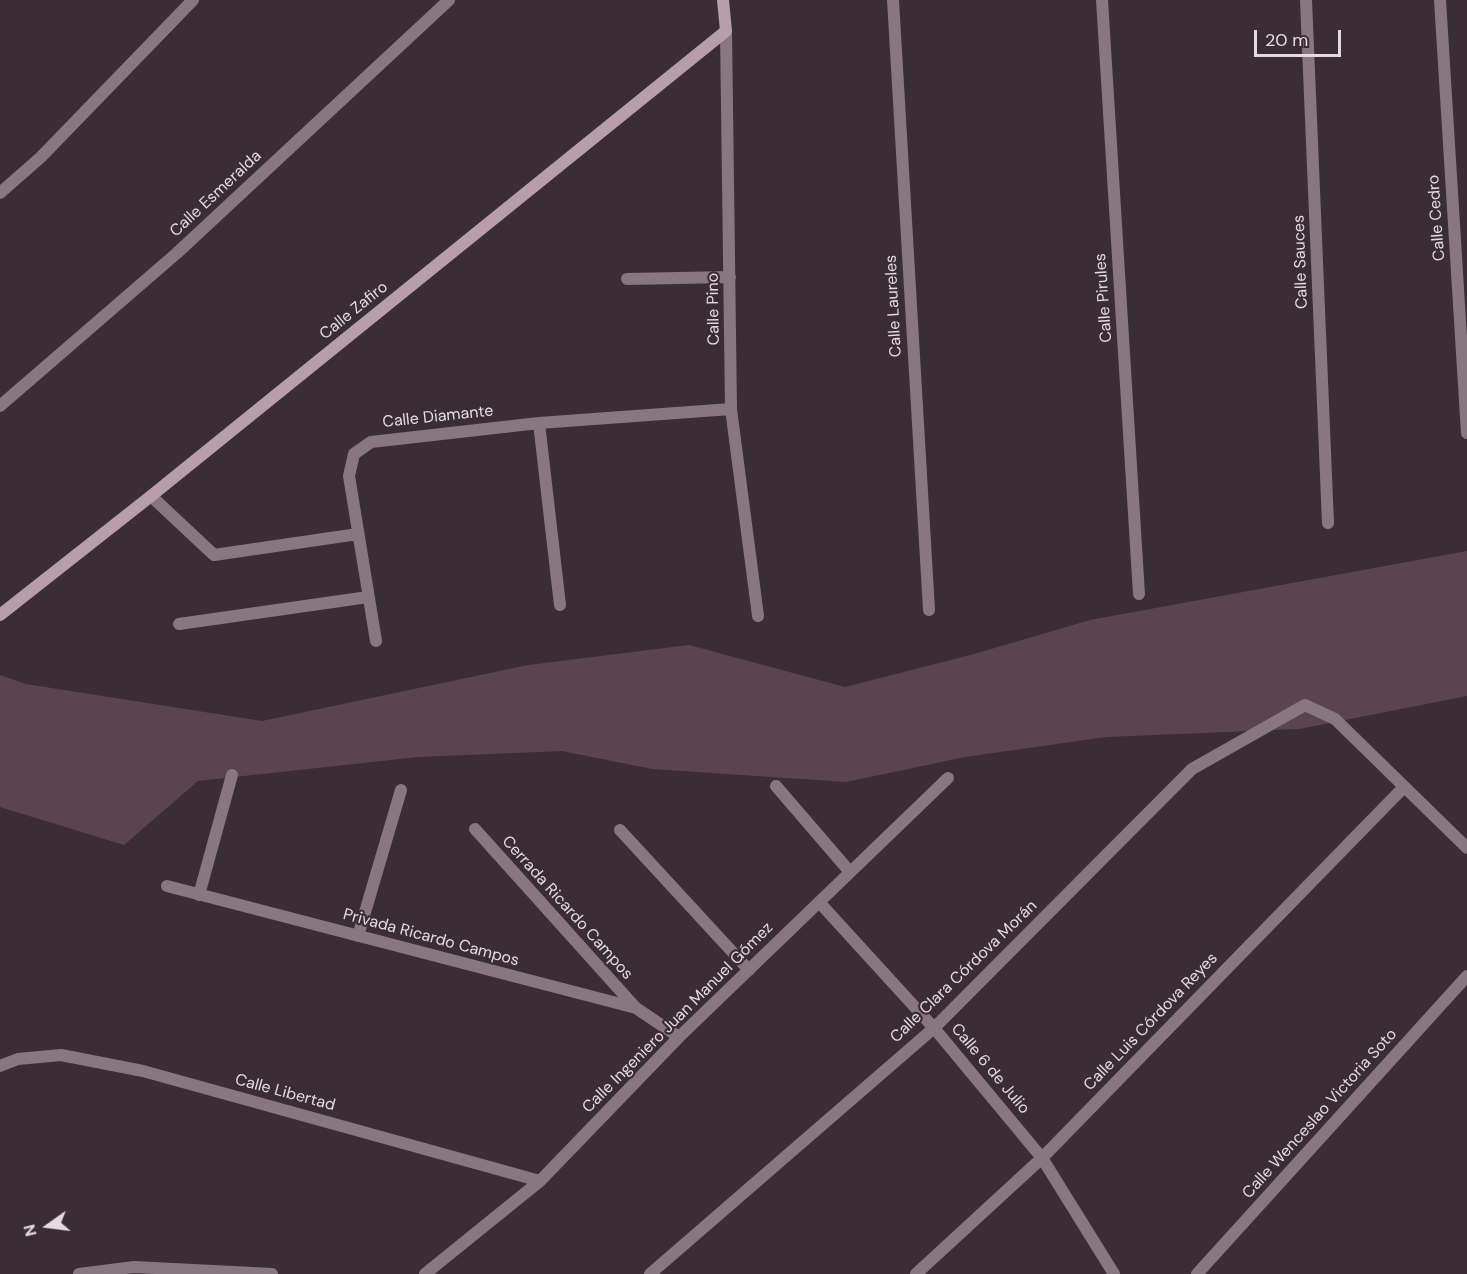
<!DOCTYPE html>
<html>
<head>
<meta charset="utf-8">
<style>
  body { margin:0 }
  #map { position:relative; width:1467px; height:1274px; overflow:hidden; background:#3a2e34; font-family:"DM Sans",sans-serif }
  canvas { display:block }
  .north { position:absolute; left:18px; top:1196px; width:60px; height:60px; -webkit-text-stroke:4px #3a2e34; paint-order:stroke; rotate:256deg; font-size:16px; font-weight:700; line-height:24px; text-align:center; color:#e3dbdf }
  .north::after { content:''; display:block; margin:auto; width:21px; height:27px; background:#e3dbdf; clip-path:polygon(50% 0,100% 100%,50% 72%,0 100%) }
  .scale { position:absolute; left:1254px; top:30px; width:87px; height:27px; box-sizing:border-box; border:3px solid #e3dbdf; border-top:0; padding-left:8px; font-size:18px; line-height:21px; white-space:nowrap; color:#e3dbdf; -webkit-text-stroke:4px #3a2e34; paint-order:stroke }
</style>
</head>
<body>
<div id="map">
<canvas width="1467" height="1274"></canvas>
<div class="north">N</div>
<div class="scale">20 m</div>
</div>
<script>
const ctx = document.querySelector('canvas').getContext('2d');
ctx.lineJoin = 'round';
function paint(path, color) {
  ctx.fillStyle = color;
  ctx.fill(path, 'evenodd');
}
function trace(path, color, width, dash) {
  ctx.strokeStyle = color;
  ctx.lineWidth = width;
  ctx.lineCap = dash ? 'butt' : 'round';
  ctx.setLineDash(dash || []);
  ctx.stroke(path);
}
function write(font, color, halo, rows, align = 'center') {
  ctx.font = font + ' "DM Sans",sans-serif';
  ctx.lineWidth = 4.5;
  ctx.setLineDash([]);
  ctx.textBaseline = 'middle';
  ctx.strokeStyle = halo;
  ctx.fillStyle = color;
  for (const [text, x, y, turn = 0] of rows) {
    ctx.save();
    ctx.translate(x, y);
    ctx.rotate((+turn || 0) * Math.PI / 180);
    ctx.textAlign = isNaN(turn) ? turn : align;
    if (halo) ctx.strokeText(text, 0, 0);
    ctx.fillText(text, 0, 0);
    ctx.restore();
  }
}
const green = new Path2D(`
  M1467 551V696L1299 729 1106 737 965 757 846 782 652 769 562 751 418 757 198 781 124 845 0 807V675L26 684 262 721 528 665 689 645 845 687 974 654 1090 620Z`);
const street = new Path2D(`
  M893 0 929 610
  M1102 0 1139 594
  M1306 0 1328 523
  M1440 0 1467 433
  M726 31 731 409 758 616
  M0 193 41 157 193 0
  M627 279 730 277
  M0 406 177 253 449 0
  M539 423 560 605
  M151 496 214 555 358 534
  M179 624 368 597
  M376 641 349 476 354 454 371 442 539 423 731 409
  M776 786 850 872
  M475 829 635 1007
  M620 830 749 970
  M167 886 636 1008 679 1037
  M199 895 232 775
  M819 902 934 1028 1042 1158 1114 1274
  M358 936 401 790
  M0 1066 18 1059 61 1055 143 1071 540 1181
  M79 1274 134 1267 272 1274
  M425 1274 540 1181 679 1037 948 778
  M650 1274 934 1028 1192 769 1305 705 1335 719 1467 848
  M916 1274 1042 1158 1404 787
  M1197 1274 1467 976`);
const secondary = new Path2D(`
  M0 615 151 496 726 31 723 0`);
const streetNames = [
  ["Calle Esmeralda",216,194,-43],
  ["Calle Cedro",1437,218,-94],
  ["Calle Sauces",1301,262,-92],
  ["Calle Pirules",1104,298,-94],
  ["Calle Laureles",894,306,-93],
  ["Calle Pino",714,309,-91],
  ["Calle Zafiro",354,311,-39],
  ["Calle Diamante",438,417,-6],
  ["Cerrada Ricardo Campos",567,908,48],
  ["Privada Ricardo Campos",431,938,15],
  ["Calle Clara Córdova Morán",964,972,-44],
  ["Calle Ingeniero Juan Manuel Gómez",678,1018,-45],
  ["Calle Luis Córdova Reyes",1151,1022,-46],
  ["Calle 6 de Julio",990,1069,50],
  ["Calle Libertad",285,1093,15],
  ["Calle Wenceslao Victoria Soto",1320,1114,-48]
];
paint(green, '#5b444f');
trace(street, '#88777f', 12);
trace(secondary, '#b89eaa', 12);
write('16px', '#e3dbdf', '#3a2e34', streetNames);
</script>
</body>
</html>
